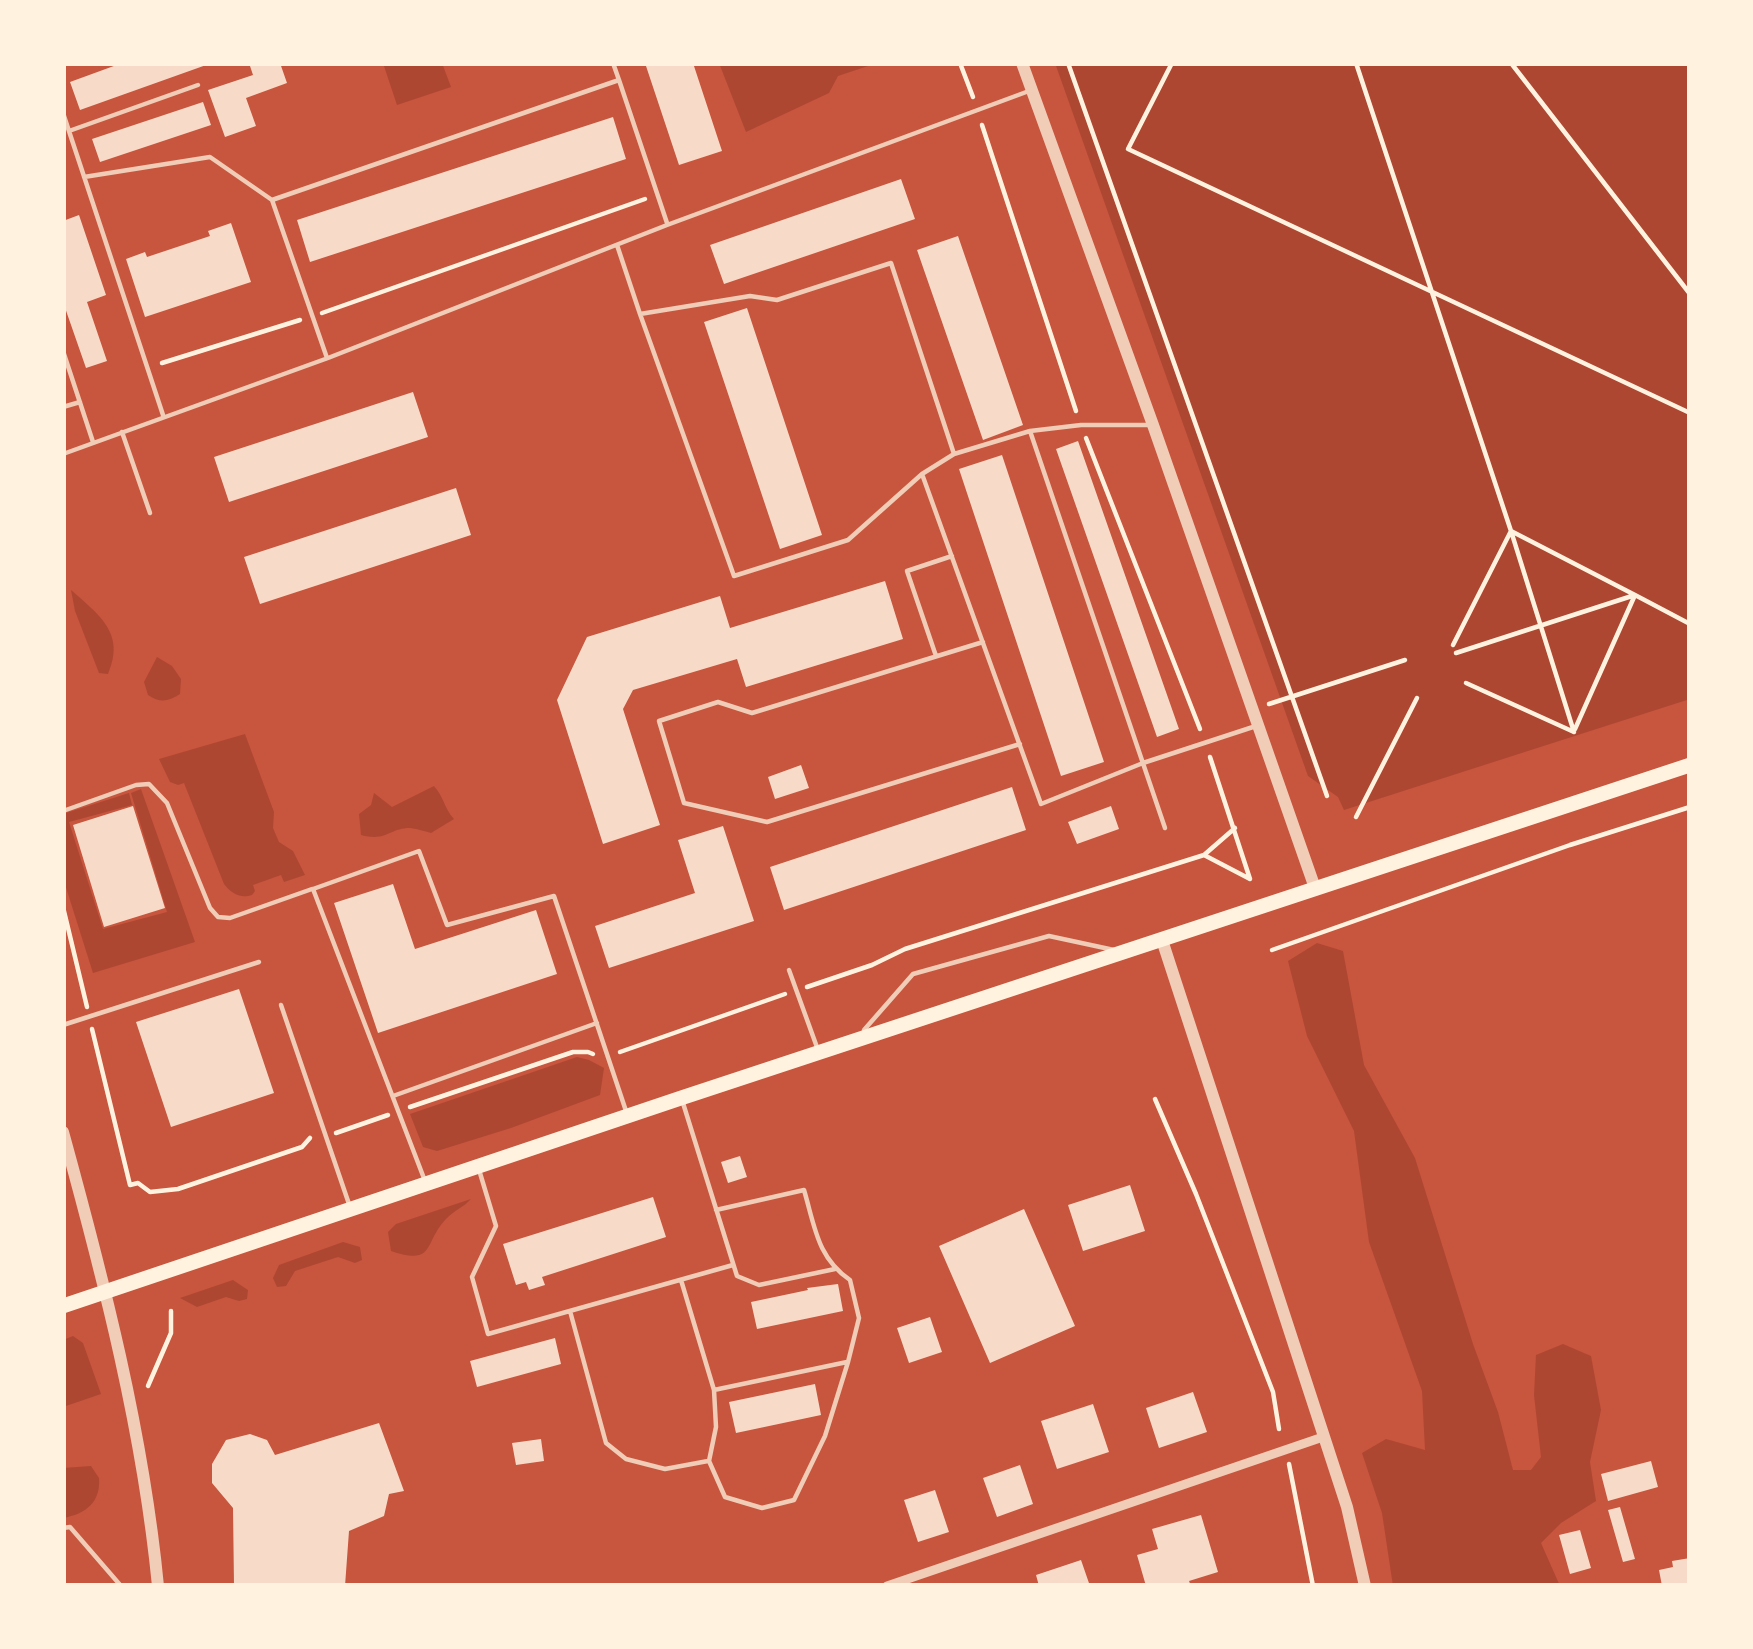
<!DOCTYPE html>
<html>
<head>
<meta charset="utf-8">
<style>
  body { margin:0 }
  #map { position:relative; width:1753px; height:1649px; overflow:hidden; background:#c8553d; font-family:Montserrat,sans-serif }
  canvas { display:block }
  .frame { position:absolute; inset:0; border:66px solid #fff3e0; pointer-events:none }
</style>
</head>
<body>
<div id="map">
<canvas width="1753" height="1649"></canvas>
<div class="frame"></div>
</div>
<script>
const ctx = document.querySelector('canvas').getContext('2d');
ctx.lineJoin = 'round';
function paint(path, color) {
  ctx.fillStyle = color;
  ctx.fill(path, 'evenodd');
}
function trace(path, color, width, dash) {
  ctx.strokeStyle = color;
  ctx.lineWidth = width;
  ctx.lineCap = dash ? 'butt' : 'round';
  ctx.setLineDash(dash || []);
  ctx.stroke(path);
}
const green = new Path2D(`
  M383 63H442L451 87 397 105Z
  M719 63H877L838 76 829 93 746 132Z
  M1055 63H1690V699L1344 810 1338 797 1308 776Z
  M71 590C99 615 126 633 108 674L99 673 75 611Z
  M157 657 172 666 181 679 180 694C168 702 160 703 148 695L144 682Z
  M245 734 274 812 273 828 279 842 293 851 305 875 284 882 281 875 253 885 255 891 252 895C240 899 231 893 224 884L184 783 178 785 170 782 159 759Z
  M434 786C444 797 444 808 454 819L431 833C428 832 413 828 410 828 389 828 387 842 361 835L359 814 371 805 374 793 392 807Z
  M141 789 195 942 93 973 63 878V814L129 793 132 805 69 822 103 929 167 912 131 793Z
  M1317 943 1343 951 1364 1065 1415 1158 1473 1344 1498 1412 1513 1470H1531L1541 1457 1534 1395 1536 1355 1563 1344 1591 1356 1601 1410 1590 1462 1596 1501 1561 1523 1541 1543 1560 1586H1393L1382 1513 1362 1453 1386 1439 1425 1450 1422 1391 1369 1242 1354 1131 1307 1036 1288 961Z
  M577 1057 589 1060 604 1068 600 1095 511 1128 437 1151 423 1147 410 1114Z
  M471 1199C464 1207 453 1211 446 1219 423 1243 436 1266 391 1251L388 1232 396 1224Z
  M343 1242 360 1247 362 1260 355 1263 338 1257 295 1271 286 1286 277 1287 273 1278 279 1265Z
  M233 1280 248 1290 247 1299 239 1301 226 1297 197 1307 180 1298Z
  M73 1336 83 1343 101 1394 63 1407V1340Z
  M91 1466 99 1478C101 1502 86 1514 63 1518V1468Z`);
const building = new Path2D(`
  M122 63H209V64L80 110 70 82Z
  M249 63H280L287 83 246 98 256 126 225 137 208 90 253 75Z
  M645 63H693L722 151 679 165Z
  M203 102 211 125 100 162 92 139Z
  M613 117 626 159 310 262 297 220Z
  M901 179 915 219 724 284 710 245Z
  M79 215 106 295 87 302 107 361 86 368 63 302V221Z
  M231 223 251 282 145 317 126 259 145 252 147 257 210 236 208 231Z
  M958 236 1023 425 983 440 917 250Z
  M747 308 822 535 780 549 704 322Z
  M413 392 428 437 229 502 214 457Z
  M1078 441 1179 729 1157 737 1056 449Z
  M1002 455 1104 762 1061 776 959 469Z
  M456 488 471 535 260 604 244 557Z
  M885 581 903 639 746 687 737 659 633 690 623 709 660 825 603 844 557 700 587 637 720 596 730 628Z
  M801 765 809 788 775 799 768 777Z
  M1012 787 1026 830 784 910 770 867Z
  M133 806 165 908 104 927 73 825Z
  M1111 806 1119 829 1077 844 1068 822Z
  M723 826 754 921 609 968 595 926 695 893 678 840Z
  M393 884 415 949 536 910 557 974 378 1033 334 903Z
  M239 989 274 1093 171 1127 136 1022Z
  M740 1156 747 1177 728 1183 721 1162Z
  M1130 1185 1145 1231 1083 1251 1068 1205Z
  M653 1197 666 1237 542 1277 545 1285 529 1290 526 1282 516 1285 503 1244Z
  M1024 1209 1075 1326 990 1363 939 1246Z
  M838 1284 843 1311 757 1329 751 1302 808 1290 807 1288Z
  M930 1317 942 1352 909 1363 897 1328Z
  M555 1338 561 1364 477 1387 470 1361Z
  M815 1384 821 1415 736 1433 729 1402Z
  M1193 1392 1207 1432 1159 1448 1146 1408Z
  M1093 1404 1109 1452 1057 1469 1041 1421Z
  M379 1423 404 1491 389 1494 384 1516 349 1531 345 1586H234L233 1508 212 1483V1464L226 1440 250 1434 267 1440 275 1455Z
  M541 1439 544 1461 516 1465 512 1443Z
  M1651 1461 1658 1487 1608 1501 1601 1474Z
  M1020 1465 1033 1504 997 1517 983 1478Z
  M935 1490 949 1532 918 1542 904 1500Z
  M1620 1507 1635 1559 1623 1562 1608 1510Z
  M1201 1515 1218 1572 1189 1581 1191 1586H1146L1137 1555 1158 1549 1152 1529Z
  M1580 1530 1591 1568 1570 1574 1559 1535Z
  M1690 1558V1586H1662L1659 1570 1673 1567 1672 1561Z
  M1081 1560 1090 1586H1039L1036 1575Z`);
const path = new Path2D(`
  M960 63 973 97
  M1068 63 1327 796
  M1172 63 1128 149 1690 413
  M1356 63 1511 531 1574 732
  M1511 63 1690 294
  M982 125 1076 411
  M322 313 645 199
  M162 363 300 320
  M1086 438 1200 729
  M1453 645 1511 531 1635 595 1575 729
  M1456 653 1635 595 1690 624
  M1466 683 1574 732
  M1269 704 1405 660
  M1210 757 1250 879
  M1356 817 1417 698
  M1204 855 1250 879
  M63 907 87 1007
  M1272 950 1570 845 1690 807
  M807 987 872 965 905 949 1204 855 1235 828
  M92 1029 130 1185 138 1183 150 1192 178 1189 302 1147 310 1138
  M620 1052 785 994
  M1155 1099 1196 1194 1273 1392 1279 1429
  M410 1107 573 1052H588L593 1054
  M336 1133 388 1115
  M148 1386 171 1333V1311
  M1289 1464 1313 1586`);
const service = new Path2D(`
  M619 80 667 223
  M63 113 163 415
  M69 131 198 85
  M84 177 210 157 272 200 619 80 613 63
  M272 200 327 358
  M617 245 640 314 750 296 777 300 891 263 954 454 922 474 848 540 734 576 640 314
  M63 351 93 442
  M63 407 80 402
  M1030 431 1165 828
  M122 432 150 513
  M63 454 328 358 667 225 1029 91
  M954 454 1030 431 1081 425H1148
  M922 474 1041 804 1143 763 1253 727
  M983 642 752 713 718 702 659 721 684 803 767 822 1020 744
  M936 656 907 571 952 556
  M63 811 136 785 149 784 167 803 210 908 218 917 230 918 312 889
  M789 970 818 1050
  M281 1005 349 1204
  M63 1025 259 962
  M864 1030 913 974 1049 936 1114 950
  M393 1096 597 1023
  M683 1103 737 1276 759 1285 835 1269
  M480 1173 496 1226 472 1277 488 1334 733 1265
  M425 1181 313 889 419 851 447 925 554 896 626 1111
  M681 1280 714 1390 847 1362
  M570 1311 606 1443 626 1459 665 1469 708 1461
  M714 1390 716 1427 709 1461 725 1497 762 1508 794 1500 825 1436 848 1362 859 1318 850 1280C817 1257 815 1227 804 1190L716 1210
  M63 1528 70 1527 121 1586`);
const minor = new Path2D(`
  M887 1586 1323 1437`);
const tertiary = new Path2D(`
  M1022 63 1153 425 1315 888
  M1162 940 1347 1507 1365 1586
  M63 1132C104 1281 143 1432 158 1586`);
const primary = new Path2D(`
  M63 1306 681 1098 1690 765`);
paint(green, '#ae4732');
paint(building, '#f7dbc8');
trace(path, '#fff3e0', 4.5);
trace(service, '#f1ccb7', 4.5);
trace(minor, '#f1ccb7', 9);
trace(tertiary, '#f1ccb7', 12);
trace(primary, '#fff3e0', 15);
</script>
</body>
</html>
